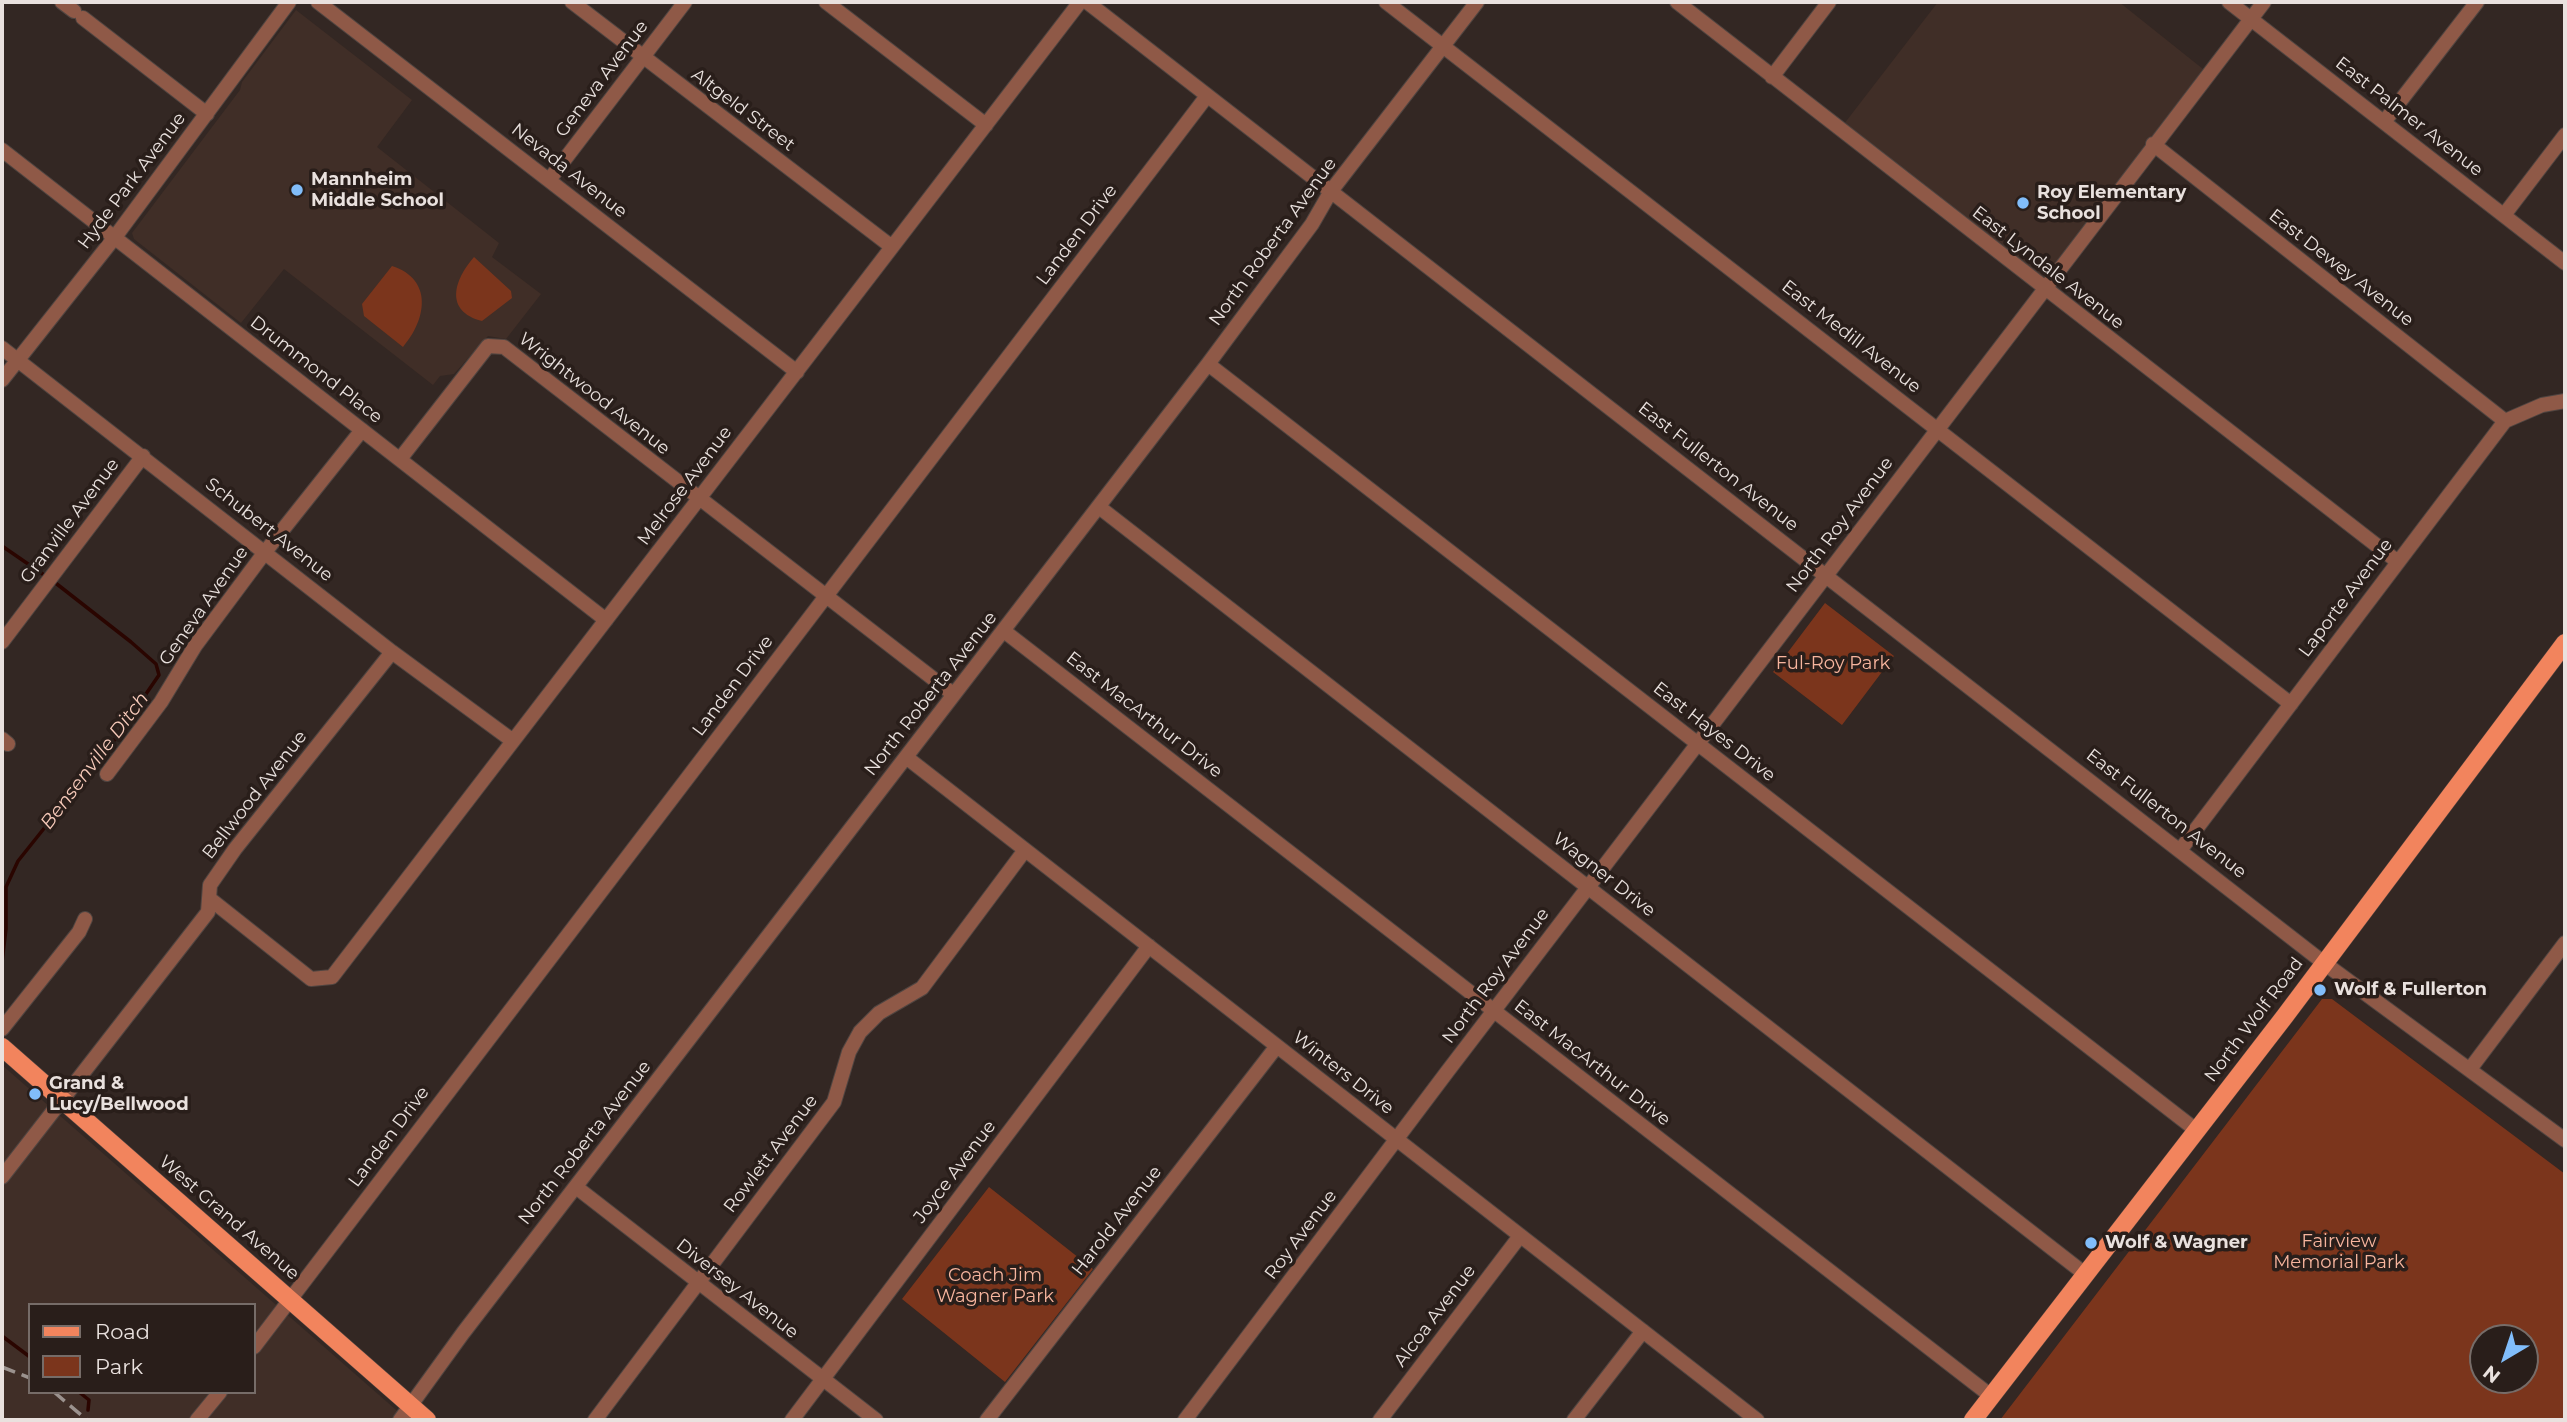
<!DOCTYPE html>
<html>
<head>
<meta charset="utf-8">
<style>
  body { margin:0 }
  #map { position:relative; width:2567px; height:1422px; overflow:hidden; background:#332723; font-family:Montserrat,sans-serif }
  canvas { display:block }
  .frame { position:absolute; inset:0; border:4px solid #e9e1de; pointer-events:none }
  .legend { position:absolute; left:28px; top:1303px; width:228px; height:91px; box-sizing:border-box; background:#291e1a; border:2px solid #766c68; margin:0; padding:9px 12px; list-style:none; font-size:21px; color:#e9e1de }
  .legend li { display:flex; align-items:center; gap:14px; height:35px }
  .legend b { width:35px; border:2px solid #766c68 }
  .north { position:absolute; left:2469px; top:1324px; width:70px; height:70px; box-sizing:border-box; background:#291e1a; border:2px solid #766c68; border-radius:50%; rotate:219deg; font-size:19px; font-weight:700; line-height:28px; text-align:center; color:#e9e1de }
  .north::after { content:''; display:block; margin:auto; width:24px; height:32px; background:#81bdfa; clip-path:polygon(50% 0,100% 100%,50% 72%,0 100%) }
</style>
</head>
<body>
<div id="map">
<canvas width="2567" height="1422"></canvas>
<div class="frame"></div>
<ul class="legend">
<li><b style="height:9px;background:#f2845d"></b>Road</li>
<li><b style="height:19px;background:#7b351c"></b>Park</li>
</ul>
<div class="north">N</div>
</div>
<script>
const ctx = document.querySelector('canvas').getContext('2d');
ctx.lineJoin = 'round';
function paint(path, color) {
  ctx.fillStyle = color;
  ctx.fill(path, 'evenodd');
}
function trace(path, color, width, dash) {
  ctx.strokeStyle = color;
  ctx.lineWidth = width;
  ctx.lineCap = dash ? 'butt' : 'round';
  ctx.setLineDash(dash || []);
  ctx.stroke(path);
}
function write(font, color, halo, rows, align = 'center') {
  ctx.font = font + ' Montserrat,sans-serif';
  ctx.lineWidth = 7;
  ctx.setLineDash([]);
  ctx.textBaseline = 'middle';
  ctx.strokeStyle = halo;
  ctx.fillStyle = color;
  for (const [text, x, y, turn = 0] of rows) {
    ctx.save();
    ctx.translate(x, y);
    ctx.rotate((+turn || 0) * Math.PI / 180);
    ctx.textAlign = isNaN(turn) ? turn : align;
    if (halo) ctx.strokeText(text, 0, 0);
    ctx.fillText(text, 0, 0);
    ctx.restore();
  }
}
const built = new Path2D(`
  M1938 2H2119L2203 69 2043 281 1844 124Z
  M296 10 412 100 377 147 499 243 492 257 541 294 506 339 488 336 454 374 440 376 433 385 284 269 241 323 134 239 132 233 240 90 242 82Z
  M2 1065 403 1416 400 1420H2ZM30 1305H254V1392H30Z`);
const green = new Path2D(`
  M474 257 511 291 512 298 482 321C444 311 454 280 474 257Z
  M392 266C433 279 427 319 403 347L364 316 362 304Z
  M1825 603 1894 656 1842 725 1773 672Z
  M2322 999H2332L2565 1174V1420H2000ZM2525 1338V1380H2483V1338Z
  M989 1187 1093 1269 1005 1382 902 1299Z`);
const stream = new Path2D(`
  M2 546 47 577
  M2 962 6 929V887L18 861 113 742 159 675 156 664 131 642 53 581
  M2 1336 30 1357
  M79 1392 89 1400 88 1410`);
const minor = new Path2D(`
  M62 2 74 11
  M318 2 797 372
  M572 2 892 247
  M826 2 986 125
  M1087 2 2324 963 2565 1140
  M1386 2 2291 704
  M1677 2 2398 562
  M2229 2 2565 263
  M83 18 207 114
  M1772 77 1829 2
  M2384 122 2477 2
  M2153 144 2505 421
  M2 150 606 620
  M549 180 685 2
  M2504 215 2565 135
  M2 348 392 652 513 741
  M1208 364 2196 1130
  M2 380 115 237 289 2
  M400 459 488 346 504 347 953 694
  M1099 507 2085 1274
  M1004 631 1991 1396
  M2 642 143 456
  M2 739 8 744
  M906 757 1757 1420
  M107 774 161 702 195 646 265 552 362 430
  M2181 849 2505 421 2542 405 2565 401
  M210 899 311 979 332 977 1080 2
  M2 1029 79 932 85 919
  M2470 1069 2565 943
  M2 1177 208 912 210 885 235 849 392 652
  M576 1187 876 1420
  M254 1347 1207 96
  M197 1420 220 1392
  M400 1420 463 1333 1208 364 1312 224 1331 191 1477 2
  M595 1420 834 1102 849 1052 860 1032 879 1013 922 988 1025 850
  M792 1420 1149 946
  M987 1420 1277 1046
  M1185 1420 1447 1072 2264 2
  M1380 1420 1520 1236
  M1574 1420 1643 1331`);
const major = new Path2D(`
  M2 1047 427 1420
  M1973 1420 2285 1016 2565 643`);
const rail = new Path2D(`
  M2 1367 30 1378
  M54 1392 87 1420`);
const markers = [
  [297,190,7,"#81bdfa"],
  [2023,203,7,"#81bdfa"],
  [2320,990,7,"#81bdfa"],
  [35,1094,7,"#81bdfa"],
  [2091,1243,7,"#81bdfa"]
];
const streetNames = [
  ["Geneva Avenue",602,79,-53],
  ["Altgeld Street",743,110,37],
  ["East Palmer Avenue",2409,117,38],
  ["Nevada Avenue",569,171,38],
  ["Hyde Park Avenue",132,181,-53],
  ["Landen Drive",1077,235,-53],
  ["North Roberta Avenue",1273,242,-54],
  ["East Lyndale Avenue",2048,268,38],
  ["East Dewey Avenue",2341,268,38],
  ["East Medill Avenue",1851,337,38],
  ["Drummond Place",316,370,38],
  ["Wrightwood Avenue",594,394,38],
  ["East Fullerton Avenue",1718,467,38],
  ["Melrose Avenue",685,486,-53],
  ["Granville Avenue",70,521,-53],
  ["North Roy Avenue",1840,525,-53],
  ["Schubert Avenue",269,530,38],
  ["Laporte Avenue",2346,598,-53],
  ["Geneva Avenue",204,606,-55],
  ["Landen Drive",733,686,-53],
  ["North Roberta Avenue",931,694,-52],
  ["East MacArthur Drive",1144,715,38],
  ["East Hayes Drive",1714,732,38],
  ["Bellwood Avenue",255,795,-52],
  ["East Fullerton Avenue",2166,814,38],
  ["Wagner Drive",1604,875,38],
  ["North Roy Avenue",1496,976,-53],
  ["North Wolf Road",2254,1020,-53],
  ["East MacArthur Drive",1592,1063,38],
  ["Winters Drive",1343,1073,38],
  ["Landen Drive",389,1137,-53],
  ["North Roberta Avenue",585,1143,-52],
  ["Rowlett Avenue",771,1154,-53],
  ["Joyce Avenue",955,1172,-53],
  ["West Grand Avenue",229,1218,41],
  ["Harold Avenue",1117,1221,-52],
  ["Roy Avenue",1301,1235,-53],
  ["Diversey Avenue",737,1289,38],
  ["Alcoa Avenue",1435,1316,-53]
];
const poiNames = [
  ["Mannheim",311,180],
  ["Middle School",311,201],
  ["Roy Elementary",2037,193],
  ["School",2037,214],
  ["Wolf & Fullerton",2334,990],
  ["Grand &",49,1084],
  ["Lucy/Bellwood",49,1105],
  ["Wolf & Wagner",2105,1243]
];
const parkNames = [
  ["Ful-Roy Park",1833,664],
  ["Fairview",2339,1242],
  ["Memorial Park",2339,1263],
  ["Coach Jim",995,1276],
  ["Wagner Park",995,1297]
];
const waterNames = [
  ["Bensenville Ditch",95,761,-53]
];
paint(built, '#402e27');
paint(green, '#7b351c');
trace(stream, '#2a0500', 3.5);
trace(minor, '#504541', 16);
trace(major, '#504541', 19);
trace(minor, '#8f5947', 14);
trace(major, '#f2845d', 18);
trace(rail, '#9b928e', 3.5, [14, 7]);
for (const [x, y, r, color] of markers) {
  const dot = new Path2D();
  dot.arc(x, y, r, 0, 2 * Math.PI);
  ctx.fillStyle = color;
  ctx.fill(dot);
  trace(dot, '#291e1a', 2.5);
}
write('18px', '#e9e1de', '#291e1a', streetNames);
write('bold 18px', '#e9e1de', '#291e1a', poiNames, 'left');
write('18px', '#f7b59e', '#291e1a', parkNames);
write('italic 19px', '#f6c9b9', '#291e1a', waterNames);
</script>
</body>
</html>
